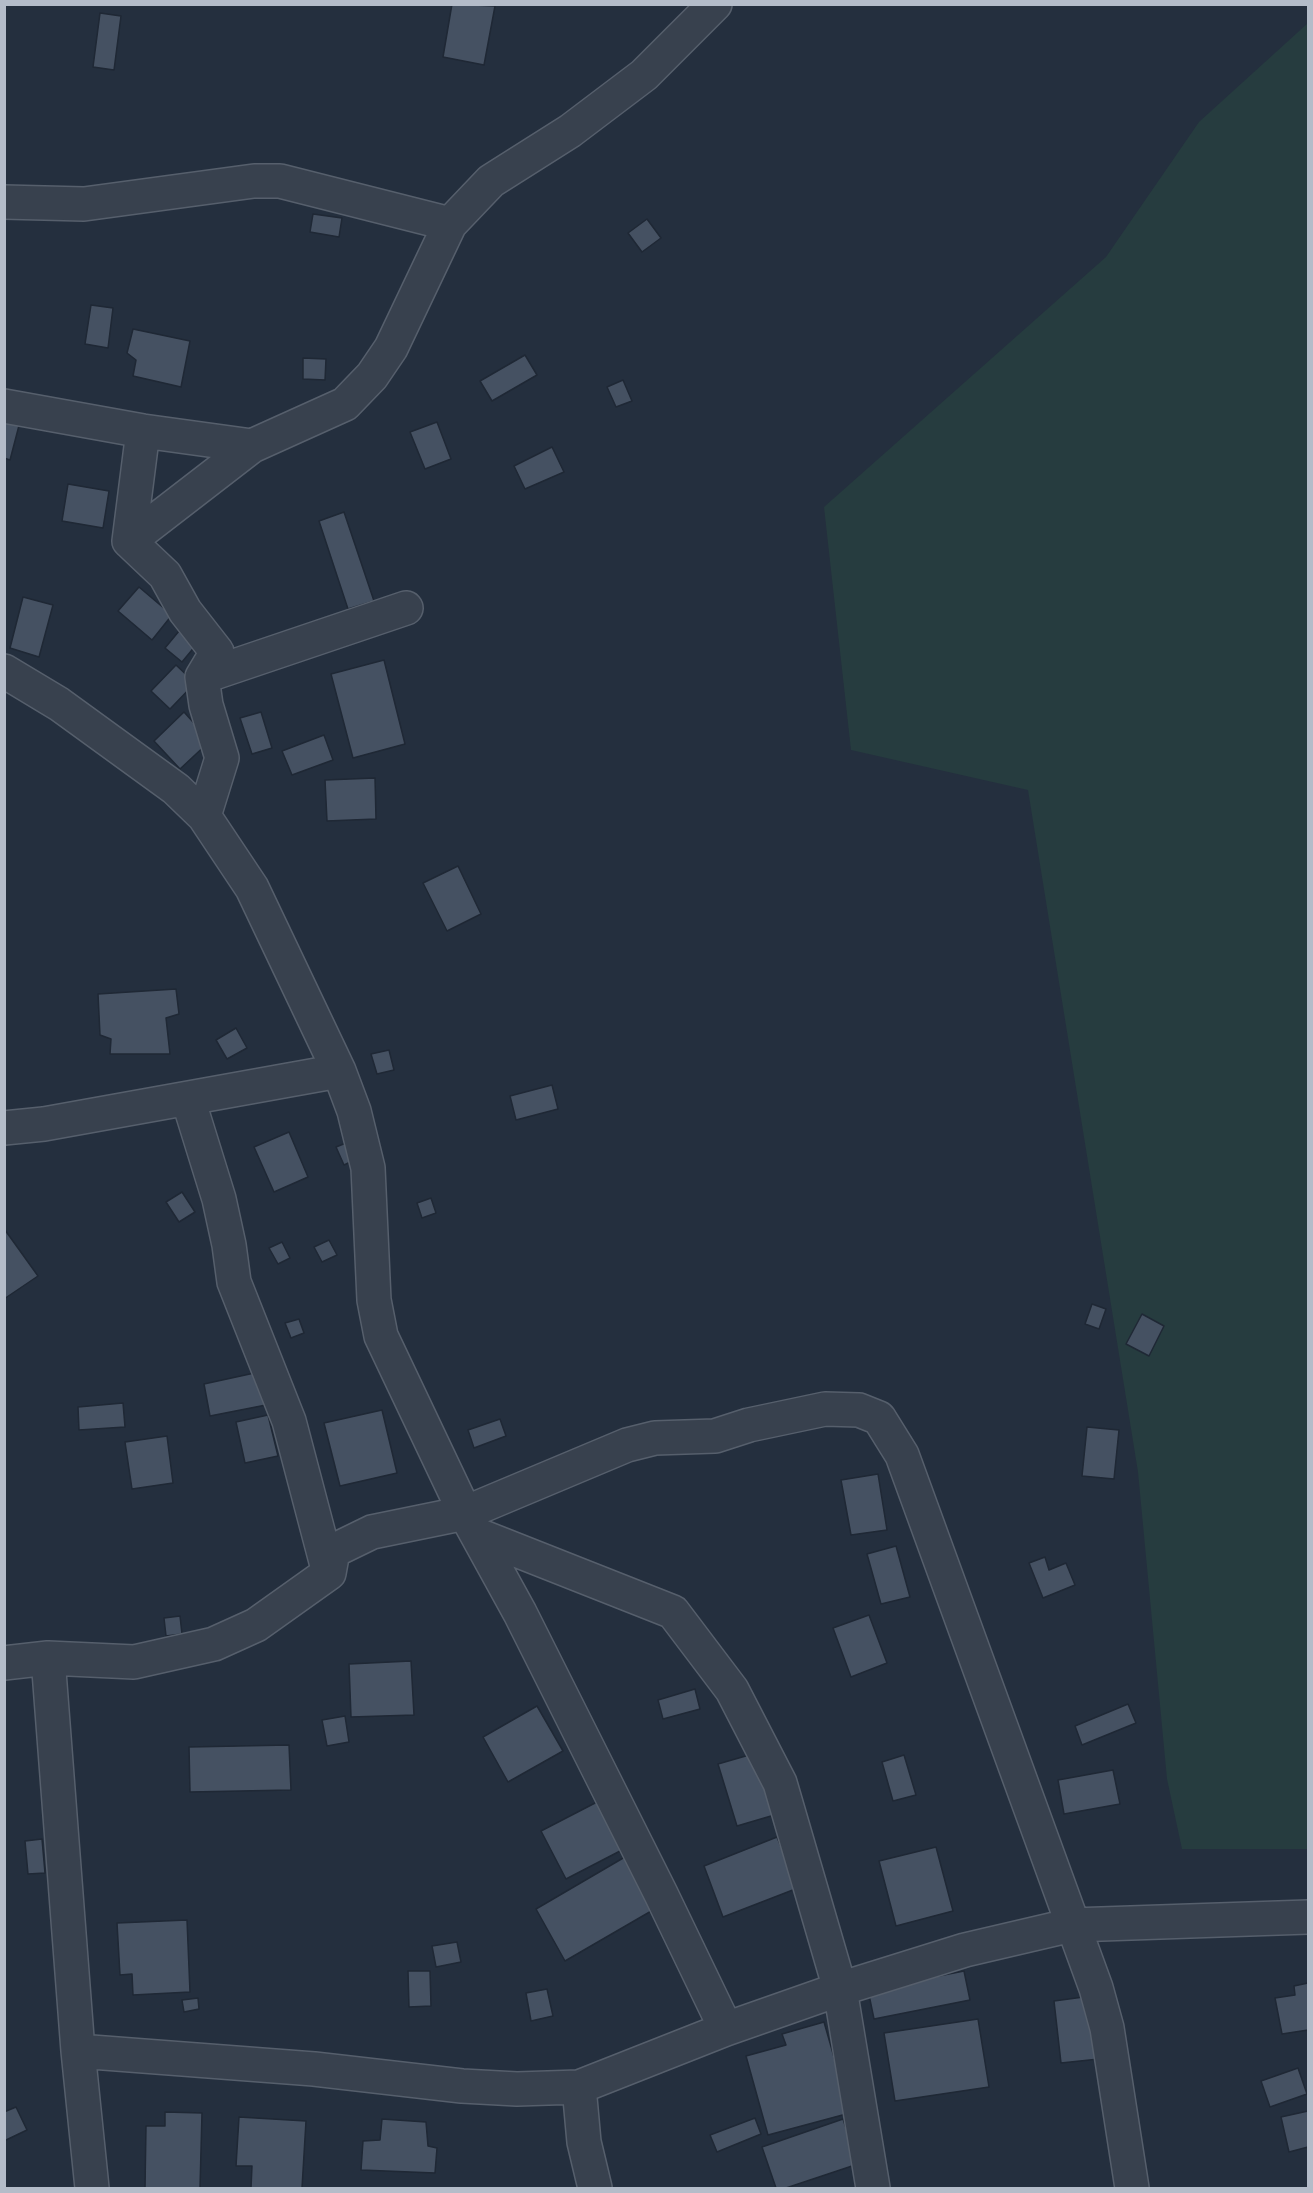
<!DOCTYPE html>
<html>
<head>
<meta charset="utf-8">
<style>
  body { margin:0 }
  #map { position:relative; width:1313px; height:2193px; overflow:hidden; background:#242f3e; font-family:"Work Sans",sans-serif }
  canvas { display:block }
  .frame { position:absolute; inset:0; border:6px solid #b4bcc9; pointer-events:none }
</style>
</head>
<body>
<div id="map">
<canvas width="1313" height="2193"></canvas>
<div class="frame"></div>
</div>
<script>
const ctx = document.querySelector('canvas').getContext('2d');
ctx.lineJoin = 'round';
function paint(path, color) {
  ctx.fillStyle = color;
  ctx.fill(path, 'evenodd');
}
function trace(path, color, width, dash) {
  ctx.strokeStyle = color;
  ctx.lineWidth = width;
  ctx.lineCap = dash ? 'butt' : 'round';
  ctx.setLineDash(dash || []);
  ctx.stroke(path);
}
const green = new Path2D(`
  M1308 23V1849H1182L1167 1779 1138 1472 1028 790 851 750 824 507 1106 257 1199 122Z`);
const building = new Path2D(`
  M452 4 495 6 484 65 443 57Z
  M100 13 121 16 114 70 93 67Z
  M313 214 342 218 339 237 310 232Z
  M647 219 661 238 642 252 628 233Z
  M91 305 113 308 108 348 85 344Z
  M133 329 190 341 181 387 133 376 136 360 127 353Z
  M525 355 537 375 492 401 480 381Z
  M303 358 326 359 325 380 303 379Z
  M623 380 632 401 616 407 607 387Z
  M4 410 22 414 10 460 4 458Z
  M437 422 451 459 425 469 410 432Z
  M552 447 564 472 525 489 514 466Z
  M68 484 109 491 103 528 62 521Z
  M344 512 374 601 348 609 319 521Z
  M139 587 172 615 152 640 118 611Z
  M23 597 53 605 39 657 10 648Z
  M184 625 201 639 182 662 165 648Z
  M384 660 405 744 353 758 331 674Z
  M176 665 195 683 170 709 151 691Z
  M184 712 210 741 180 769 154 741Z
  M261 712 272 748 252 754 240 718Z
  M324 735 333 760 292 775 282 751Z
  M375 778 376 819 327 821 325 780Z
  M458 866 481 914 447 931 423 883Z
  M176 989 179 1014 166 1018 170 1054H110L111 1039 100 1035 98 994Z
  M236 1028 247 1048 227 1059 216 1040Z
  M389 1050 394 1070 377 1074 371 1054Z
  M552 1085 558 1109 516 1120 510 1096Z
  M289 1132 308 1177 274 1192 254 1147Z
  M351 1141 359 1158 344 1165 336 1147Z
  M182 1192 195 1212 179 1222 166 1202Z
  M431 1198 436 1213 422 1218 417 1203Z
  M5 1230 38 1276 4 1299V1231Z
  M329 1240 337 1255 322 1262 314 1247Z
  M282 1242 290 1258 278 1264 269 1248Z
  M1092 1304 1106 1309 1099 1329 1085 1324Z
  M1142 1314 1164 1326 1149 1356 1126 1344Z
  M299 1319 304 1333 291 1338 285 1323Z
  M259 1372 266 1405 210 1416 204 1384Z
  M123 1403 125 1427 79 1430 78 1407Z
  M382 1410 397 1473 340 1486 324 1423Z
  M268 1415 278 1456 245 1463 236 1422Z
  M500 1419 506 1436 474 1448 468 1430Z
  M1087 1427 1119 1430 1114 1479 1082 1476Z
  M167 1436 173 1483 132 1489 125 1442Z
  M878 1474 887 1530 851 1535 841 1480Z
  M896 1546 910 1597 881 1604 867 1554Z
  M1045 1557 1049 1570 1066 1563 1075 1585 1043 1598 1029 1563Z
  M869 1615 887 1663 851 1677 833 1628Z
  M180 1616 182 1634 166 1636 164 1618Z
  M411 1661 414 1715 351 1717 349 1664Z
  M695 1689 700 1709 663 1719 658 1700Z
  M1128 1704 1136 1723 1082 1745 1075 1726Z
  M537 1706 563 1751 508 1782 483 1737Z
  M345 1716 349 1742 327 1746 322 1720Z
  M289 1745 291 1790 190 1792 189 1747Z
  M763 1751 784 1819 774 1822 771 1816 737 1826 718 1764Z
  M904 1755 916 1795 893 1801 882 1762Z
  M1113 1770 1120 1804 1064 1814 1058 1780Z
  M597 1802 622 1850 566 1879 541 1831Z
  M777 1837 798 1888 723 1917 704 1866Z
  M42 1839 45 1873 28 1874 25 1841Z
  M642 1847 672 1899 565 1961 536 1909Z
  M936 1847 953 1911 896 1926 879 1861Z
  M187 1920 190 1992 133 1995 132 1974 120 1975 117 1923Z
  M457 1942 461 1962 436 1967 432 1946Z
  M408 1971H430L431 2006 409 2007Z
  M964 1971 970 2000 874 2019 868 1990Z
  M1308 1983V2030L1282 2034 1275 1998 1295 1995 1294 1986Z
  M547 1989 553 2016 531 2021 526 1993Z
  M1091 1996 1099 2059 1061 2063 1054 2001Z
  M198 1998 199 2009 184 2012 182 2000Z
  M978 2019 989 2087 895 2101 884 2033Z
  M824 2022 850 2113 768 2135 746 2056 786 2045 782 2034Z
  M1298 2068 1307 2094 1270 2107 1261 2081Z
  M16 2107 27 2130 4 2141V2112Z
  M1308 2111V2147L1289 2152 1281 2117Z
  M165 2112 202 2113 200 2188H145L146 2126H165Z
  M239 2117 306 2121 302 2188H251L252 2166H236Z
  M755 2118 761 2134 717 2152 710 2135Z
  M382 2119 426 2122 428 2146 437 2148 435 2173 361 2170 363 2141 380 2140Z
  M843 2119 858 2164 786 2188H776L762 2147Z`);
const minor = new Path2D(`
  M4 202 84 204 254 181H280L450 224 491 181 570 131 644 75 715 4
  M4 406 143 431 252 446 345 404 372 376 391 348 450 224
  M143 431 129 541 165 575 185 611 217 652 202 677 206 705 222 758 204 816
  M129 541 252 446
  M4 671 59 704 176 789 204 816 252 888 339 1071 354 1111 368 1168 374 1300 381 1336 465 1513 520 1613 661 1894 726 2029
  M202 677 406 608
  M188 1099 219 1199 229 1245 234 1282 289 1421 329 1573
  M4 1128 44 1124 339 1071
  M478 1535 673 1612 732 1690 780 1783 840 1989 873 2188
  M48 1658 78 2051 92 2188
  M4 1663 48 1658 134 1662 214 1644 256 1625 329 1573 333 1551 372 1532 465 1513 627 1445 655 1438 715 1436 749 1425 825 1409 859 1410 879 1418 902 1455 1096 1988 1107 2028 1132 2188
  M78 2051 314 2069 462 2086 517 2089 579 2087 726 2029 840 1989 965 1950 1072 1925 1308 1917
  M579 2087 584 2142 595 2188`);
paint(green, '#263c3f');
paint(building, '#455162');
trace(building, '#1f2835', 1.5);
trace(minor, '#565f6c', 36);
trace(minor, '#38414e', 33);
</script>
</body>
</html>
